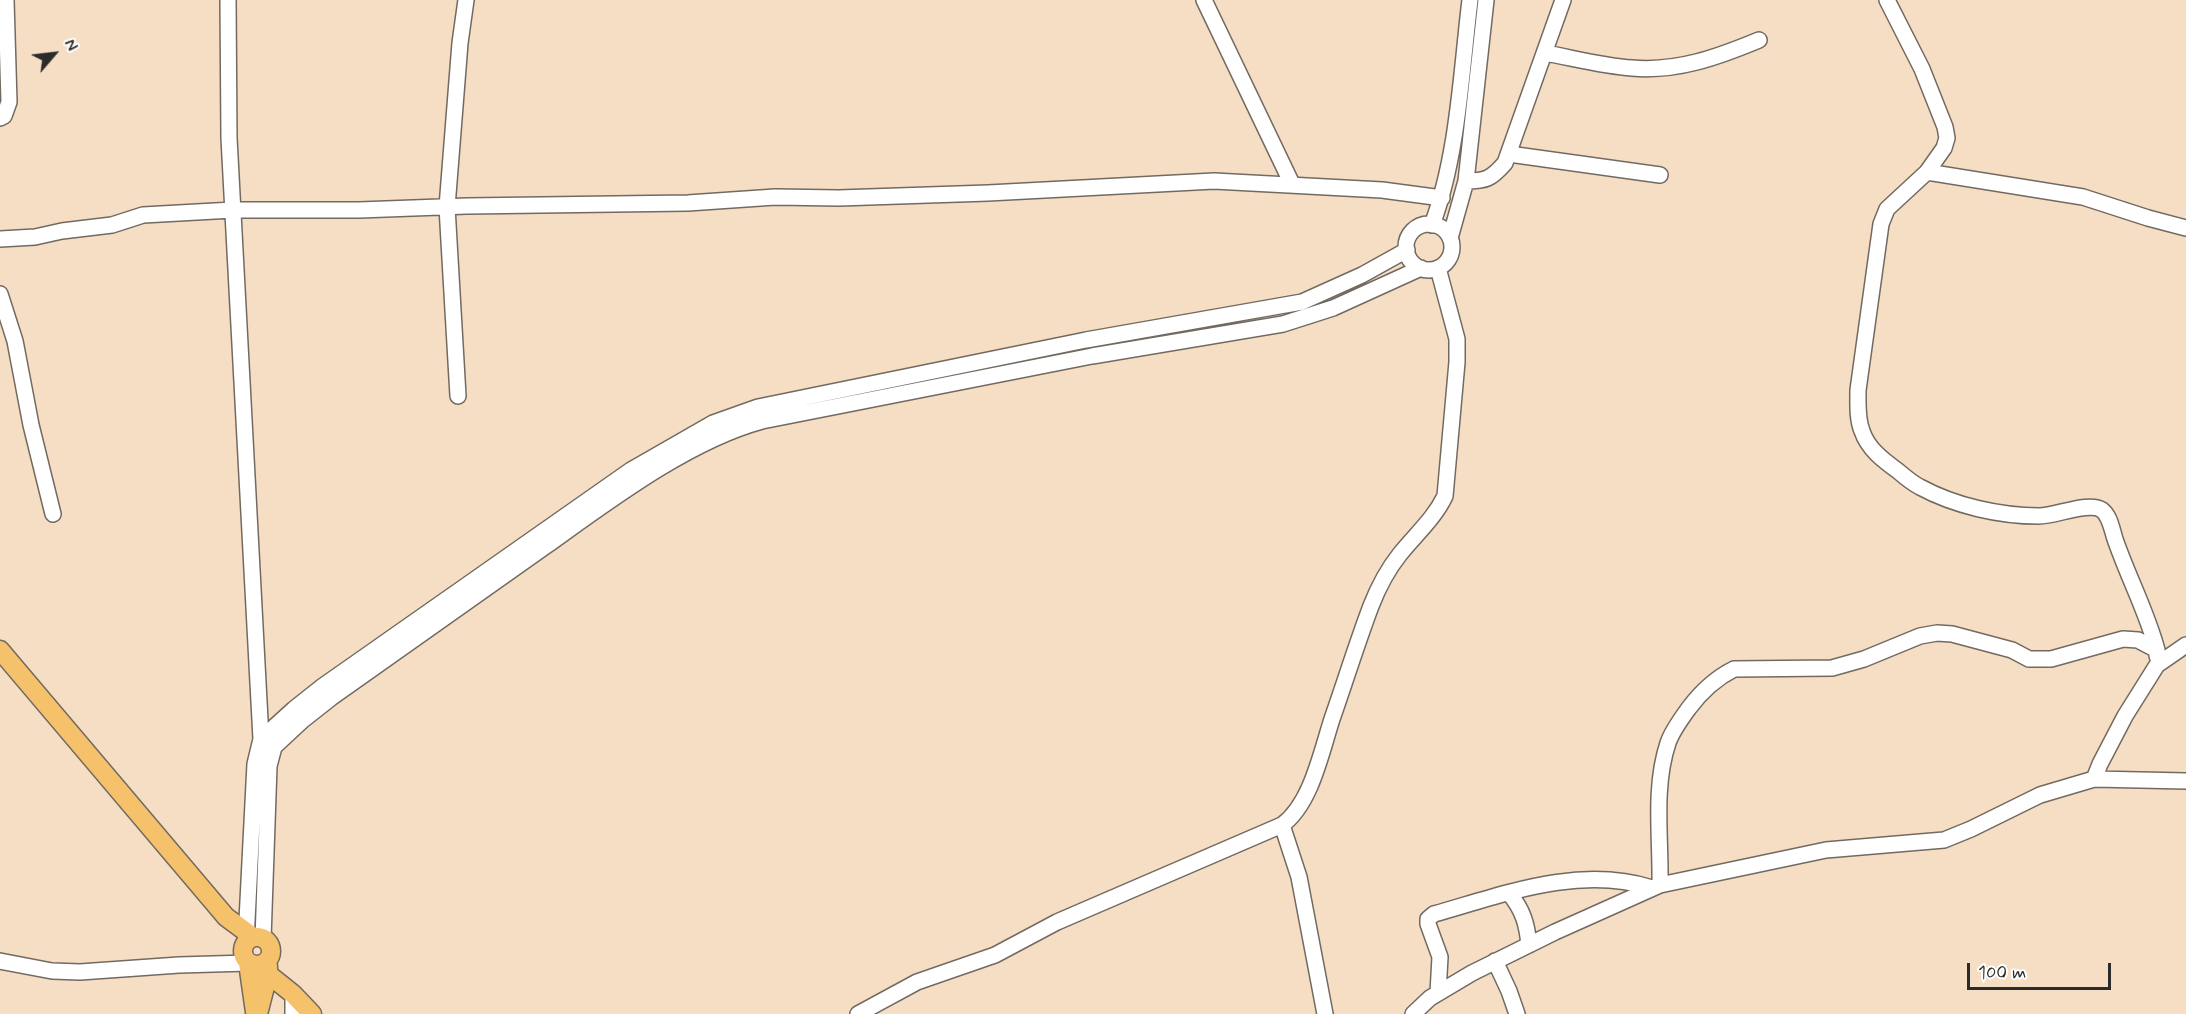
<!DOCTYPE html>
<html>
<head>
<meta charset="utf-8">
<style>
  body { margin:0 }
  #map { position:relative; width:2186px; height:1014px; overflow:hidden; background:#f5dec4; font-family:Mynerve,sans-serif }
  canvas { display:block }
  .north { position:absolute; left:24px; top:24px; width:60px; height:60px; -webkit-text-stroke:4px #fff; paint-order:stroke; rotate:62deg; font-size:16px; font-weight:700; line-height:24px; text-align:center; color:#2b2b2b }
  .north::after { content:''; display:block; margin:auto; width:21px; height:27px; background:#2b2b2b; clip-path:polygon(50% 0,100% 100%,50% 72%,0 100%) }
  .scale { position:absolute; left:1967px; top:963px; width:144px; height:27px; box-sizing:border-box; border:3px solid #2b2b2b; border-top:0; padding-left:8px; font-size:18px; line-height:21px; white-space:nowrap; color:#2b2b2b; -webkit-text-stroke:4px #fff; paint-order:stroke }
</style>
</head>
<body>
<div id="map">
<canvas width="2186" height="1014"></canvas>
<div class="north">N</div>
<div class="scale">100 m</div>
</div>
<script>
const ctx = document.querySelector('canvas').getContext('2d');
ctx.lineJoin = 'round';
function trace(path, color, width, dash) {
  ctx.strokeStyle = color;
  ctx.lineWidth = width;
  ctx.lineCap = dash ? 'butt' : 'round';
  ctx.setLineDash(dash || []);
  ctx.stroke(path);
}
const minor = new Path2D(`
  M228 0 229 138 261 739
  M1204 0 1292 184
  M1887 0 1922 69 1945 127 1947 138 1944 148 1927 172 1887 209 1881 224 1858 390C1858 404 1857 419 1862 431 1868 449 1883 460 1898 471 1905 477 1912 483 1920 487 1955 506 2000 516 2039 516 2056 516 2089 501 2102 510 2110 516 2112 530 2115 539 2128 577 2147 612 2157 650
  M1545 53C1573 58 1603 66 1632 68 1677 72 1718 57 1759 40
  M0 118 4 116 9 102 6 0
  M1509 154 1660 175
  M1927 172 2083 197 2148 218 2186 228
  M1466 181C1486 181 1491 179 1505 163L1563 0
  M1406 247a23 23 0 1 1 46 0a23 23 0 1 1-46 0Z
  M1432 225C1458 155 1461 74 1470 0
  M1450 238 1466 181 1486 0
  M0 239 35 237 62 231 112 225 143 215 233 210H359L467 206 688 203 775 197 839 198 988 193 1214 181 1382 190 1442 198
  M0 294 15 341 31 425 53 514
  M458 396 447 207 460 43 466 0
  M2094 779 2186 781
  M1282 825 1299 877 1325 1014
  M1660 885C1661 838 1653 788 1668 743 1672 731 1681 719 1689 708 1701 692 1716 678 1734 669L1832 668 1864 659 1920 636 1937 633 1952 634 2012 650 2029 659H2051L2123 639 2138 640 2157 650V656
  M1509 893C1523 910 1527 924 1529 945
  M263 939 269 766 274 747 303 720 331 698C403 647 475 596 546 546 609 501 688 441 762 421L1092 356 1283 324 1333 308 1421 268
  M246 940 255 764 261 739 294 709 323 686 631 470 713 423 758 407 1086 340 1302 302 1362 275 1407 250
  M0 961 52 971 80 972 179 965 248 963
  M1495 961 1509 991 1517 1014
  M1438 993 1440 957 1428 924V919L1434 914C1505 894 1579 865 1652 888
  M293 994V1014
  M858 1014 917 982 995 955 1057 922 1282 825C1311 804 1321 753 1332 719 1345 682 1357 643 1371 606 1378 588 1388 569 1400 554 1415 535 1434 519 1445 496L1457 362V339L1438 268
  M1413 1014 1430 998 1472 973 1555 932 1660 885 1826 850 1944 840 1971 829 2040 795 2094 779 2100 764 2125 716 2157 665 2186 645`);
const major = new Path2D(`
  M0 650 226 917 253 937
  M243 951a14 14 0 1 1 28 0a14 14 0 1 1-28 0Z
  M248 963 255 1012
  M258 966 293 994 312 1014
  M258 1014 268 975V966`);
trace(minor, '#726a61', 18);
trace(major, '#726a61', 21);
trace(minor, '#fff', 15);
trace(major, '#f6c16b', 18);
</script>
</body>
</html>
